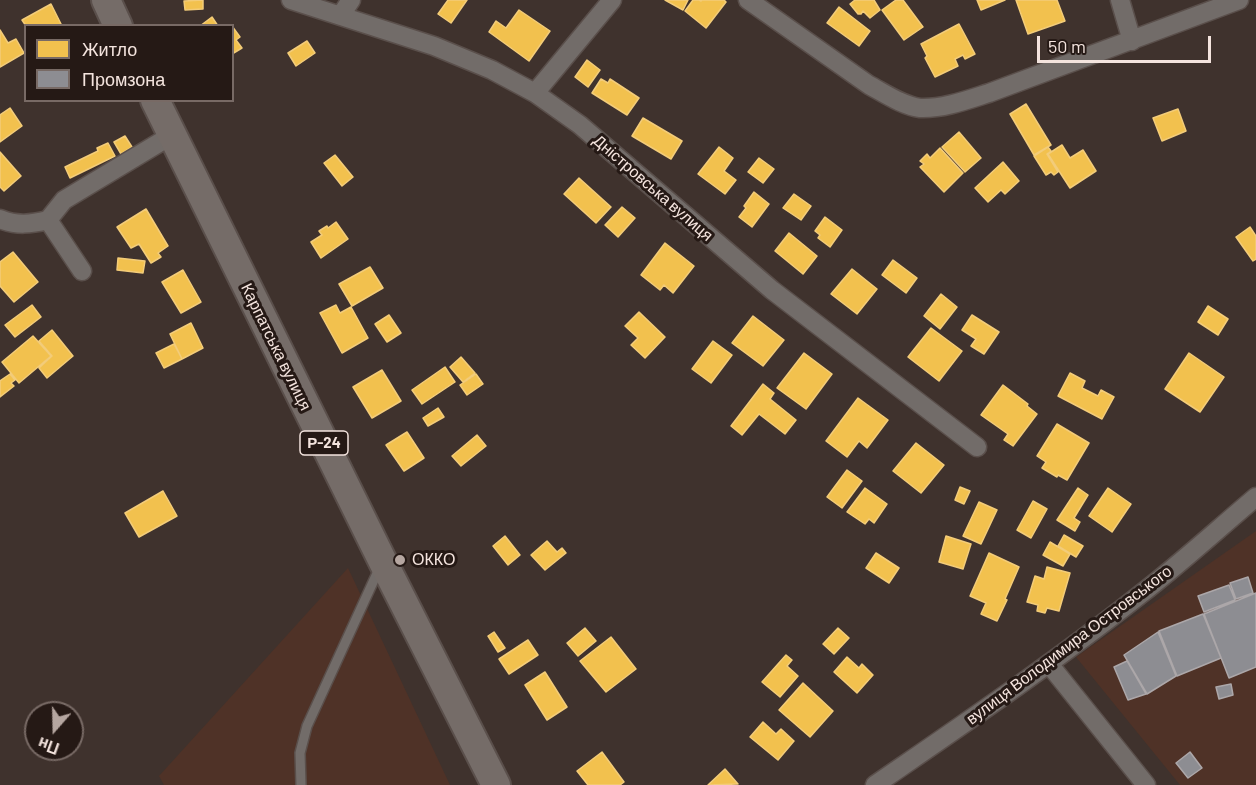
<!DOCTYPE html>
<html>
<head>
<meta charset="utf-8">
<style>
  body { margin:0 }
  #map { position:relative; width:1256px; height:785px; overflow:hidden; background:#3f322d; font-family:Barlow,sans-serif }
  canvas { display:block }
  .legend { position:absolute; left:24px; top:24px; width:210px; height:78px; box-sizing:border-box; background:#251915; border:2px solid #786a65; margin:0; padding:8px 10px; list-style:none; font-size:18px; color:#f4e4de }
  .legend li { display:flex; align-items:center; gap:12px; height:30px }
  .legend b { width:30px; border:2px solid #786a65 }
  .north { position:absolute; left:24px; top:701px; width:60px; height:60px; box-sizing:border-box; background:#251915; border:2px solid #786a65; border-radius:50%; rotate:200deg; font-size:16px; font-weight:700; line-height:24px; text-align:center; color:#f4e4de }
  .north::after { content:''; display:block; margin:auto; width:21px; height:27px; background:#b5a6a0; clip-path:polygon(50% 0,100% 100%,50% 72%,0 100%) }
  .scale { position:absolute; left:1037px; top:36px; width:174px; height:27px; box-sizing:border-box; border:3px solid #f4e4de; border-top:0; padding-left:8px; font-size:18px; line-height:21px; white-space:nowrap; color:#f4e4de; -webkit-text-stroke:4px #251915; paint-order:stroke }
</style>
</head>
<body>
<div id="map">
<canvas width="1256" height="785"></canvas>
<ul class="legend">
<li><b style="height:16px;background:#f2c14e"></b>Житло</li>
<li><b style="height:16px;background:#8d8d92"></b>Промзона</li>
</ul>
<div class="north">Пн</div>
<div class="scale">50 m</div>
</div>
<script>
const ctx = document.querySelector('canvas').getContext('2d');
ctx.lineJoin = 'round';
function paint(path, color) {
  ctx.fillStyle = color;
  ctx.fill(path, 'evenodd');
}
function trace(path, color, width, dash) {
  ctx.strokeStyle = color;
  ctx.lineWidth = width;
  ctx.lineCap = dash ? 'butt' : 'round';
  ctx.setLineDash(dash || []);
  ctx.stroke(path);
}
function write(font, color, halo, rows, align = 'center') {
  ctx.font = font + ' Barlow,sans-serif';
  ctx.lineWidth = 6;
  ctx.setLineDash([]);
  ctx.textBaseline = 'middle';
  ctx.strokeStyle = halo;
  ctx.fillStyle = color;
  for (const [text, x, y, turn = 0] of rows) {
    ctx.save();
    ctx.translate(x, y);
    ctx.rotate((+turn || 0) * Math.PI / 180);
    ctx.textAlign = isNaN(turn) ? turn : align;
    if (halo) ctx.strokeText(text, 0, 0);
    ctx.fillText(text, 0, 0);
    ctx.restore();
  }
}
const built = new Path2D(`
  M1256 531V785H1180L1076 657Z
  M348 568 450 785H164L159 776Z`);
const homes = new Path2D(`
  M203 0V9L185 10 184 1Z
  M448 0H467L451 23 438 14Z
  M665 0H688L683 10Z
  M693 0H699L701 1 702 0H724L726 2 706 28 685 11Z
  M855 0H874L880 10 870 18 863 11 861 14H858L850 4Z
  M896 0H903L923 27 904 40 882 10Z
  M977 0H1005L981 10Z
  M1016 0H1057L1065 21 1028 34Z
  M51 4 62 26H26L22 20Z
  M839 7 870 31 859 46 827 23Z
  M519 10 550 31 529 61 489 32 496 21 506 28Z
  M212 17 218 26H200Z
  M959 24 975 54 965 59 963 55 955 59 958 66 935 77 925 58 927 56 921 44Z
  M232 26 240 37 236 40 242 48 232 54Z
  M0 30 8 43 16 39 24 53 0 67Z
  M307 41 315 53 296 66 288 53Z
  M587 60 600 70 588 87 575 77Z
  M601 79 608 83 610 79 639 98 627 115 592 93Z
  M1026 104 1051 145 1034 155 1010 114Z
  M10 108 22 126 0 142V115Z
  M1178 109 1186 131 1162 141 1153 118Z
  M643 118 682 141 671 159 632 136Z
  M959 132 981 158 965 172 942 147Z
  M125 136 132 147 121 154 114 142Z
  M108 143 115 156 70 178 65 167 98 151 97 148Z
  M1062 145 1070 158 1083 150 1096 171 1070 188 1048 154Z
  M719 147 733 158 724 171 736 180 725 194 698 174Z
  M1048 147 1051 151 1047 154 1058 172 1054 175 1051 172 1046 175 1034 156Z
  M940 148 963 173 944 192 920 167 924 164 920 161 927 154 930 158Z
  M0 152 21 176 4 191 0 187Z
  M335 155 353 177 342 186 324 163Z
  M759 158 774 169 763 183 748 172Z
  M1003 162 1019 181 1005 194 1001 190 988 202 975 188Z
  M579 178 611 207 596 223 564 194Z
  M754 192 769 204 752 227 739 217 746 208 744 206Z
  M794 194 811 206 801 220 783 208Z
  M622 207 635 218 618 237 605 225Z
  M146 209 168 246 158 253 161 257 151 263 139 244 131 248 117 227Z
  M825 217 842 230 830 247 818 238 820 235 815 231Z
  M336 222 348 239 321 258 311 242 322 235 319 231 327 226 328 228Z
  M1250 227 1256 236V259L1253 261 1236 237Z
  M789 233 817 256 803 274 775 251Z
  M665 243 694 266 673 293 664 285 660 290 641 275Z
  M13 252 38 282 14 302 0 286V262Z
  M118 258 145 261 143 273 117 270Z
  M893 260 917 278 906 293 882 275Z
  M370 267 383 288 352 306 339 284Z
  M852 269 877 289 857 314 831 294Z
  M183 270 201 302 181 313 162 282Z
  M941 294 957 307 940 329 924 316Z
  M32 305 41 317 15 337 5 325Z
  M336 305 340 313 351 307 368 338 342 353 320 313Z
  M1208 306 1228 319 1218 335 1198 322Z
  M639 312 665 337 645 358 631 345 638 338 625 326Z
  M389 315 401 333 387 342 375 324Z
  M972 315 999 332 984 354 971 346 976 339 962 330Z
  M753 316 784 340 763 366 732 343Z
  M191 323 203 348 182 359 170 334Z
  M931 328 962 351 939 381 908 357Z
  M52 330 73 356 47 378 39 368 52 356 39 341Z
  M33 336 51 356 19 383 2 362Z
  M713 341 732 355 711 383 692 369Z
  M174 344 182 359 164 368 156 353Z
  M804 353 832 374 806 409 777 388Z
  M1189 353 1224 377 1200 412 1165 389Z
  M461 357 475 373 463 382 450 367Z
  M445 367 455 382 422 404 412 390Z
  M382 370 401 401 372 418 353 387Z
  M1070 373 1085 381 1082 388 1098 396 1101 390 1114 397 1102 419 1058 396Z
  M10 374 15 380 11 383 14 386 0 397V381Z
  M476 374 483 384 467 395 460 385Z
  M763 384 774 393 770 399 796 420 785 434 759 414 742 435 731 426Z
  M1003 385 1028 404 1027 406 1037 414 1013 446 1004 440 1008 434 981 415Z
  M858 398 888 420 867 448 859 441 847 457 826 441Z
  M438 408 444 417 428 426 423 418Z
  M1057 424 1089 443 1067 480 1058 475 1057 477 1042 468 1046 462 1037 456Z
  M407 432 424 458 404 471 386 445Z
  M477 435 486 446 461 466 452 456Z
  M916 443 944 465 921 493 893 471Z
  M847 470 862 481 842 508 827 497Z
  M960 487 970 491 964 504 955 500Z
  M865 488 887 504 874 523 869 519 865 524 847 512Z
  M1078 488 1088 495 1074 518 1080 522 1075 531 1057 520Z
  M1108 488 1131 504 1112 532 1089 516Z
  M163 491 177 516 139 537 125 513Z
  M1033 501 1047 509 1031 538 1017 530Z
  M979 502 997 510 981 544 963 536Z
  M1064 535 1083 546 1076 557 1058 546Z
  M505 536 520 555 508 565 493 546Z
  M946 536 971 544 963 569 939 562Z
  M547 541 557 552 562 548 566 553 545 570 531 555Z
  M1050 542 1070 554 1063 566 1043 555Z
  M876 553 899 568 889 583 866 568Z
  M989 553 1019 567 1005 599 1007 600 997 621 981 614 986 603 970 596Z
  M1047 567 1070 573 1059 611 1047 608 1045 613 1037 611 1038 605 1027 602 1035 576 1044 579Z
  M585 628 596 641 578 656 567 643Z
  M838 628 849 638 834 654 823 644Z
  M494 632 505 648 498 652 488 636Z
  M611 637 636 669 606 692 580 661Z
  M528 640 538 655 509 674 499 659Z
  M786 655 792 660 787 666 798 676 780 697 762 682Z
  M847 657 859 668 862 664 873 675 857 693 834 672Z
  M545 672 567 707 547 720 525 685Z
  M803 683 833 711 810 737 779 710Z
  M763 722 776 734 781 729 794 741 778 760 750 737Z
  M602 752 624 782 620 785H588L577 771Z
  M725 769 738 784 708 785Z`);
const industry = new Path2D(`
  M1248 577 1253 593 1236 599 1230 583Z
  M1229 585 1235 600 1204 612 1198 596Z
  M1256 593V667L1229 678 1204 614Z
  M1203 614 1221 658 1177 676 1159 631Z
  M1158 632 1176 676 1147 694 1124 655Z
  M1127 661 1146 694 1128 700 1114 667Z
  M1231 684 1233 695 1219 699 1216 687Z
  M1190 752 1202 768 1188 778 1176 763Z`);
const lane = new Path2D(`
  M301 785 300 753 307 726 379 569`);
const street = new Path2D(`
  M291 0 434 46 492 70 535 93 580 125 772 290 977 447
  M748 0 869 85C884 93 903 106 920 108 943 109 967 100 989 93L1239 0
  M1120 0 1132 41
  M341 15 351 0
  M535 93 612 0
  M0 219C17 226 31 224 48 220L82 271
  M48 220 64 200 172 135
  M1049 664 1146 785
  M875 785C965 723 1055 662 1141 594 1181 563 1218 529 1256 497`);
const primary = new Path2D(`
  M106 0 118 26
  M155 100 383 562 496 785`);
const markers = [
  [400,560,6,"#b5a6a0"]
];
const shields = [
  [324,443,48]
];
const shieldNames = [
  ["Р-24",324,443]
];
const streetNames = [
  ["Дністровська вулиця",653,188,41],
  ["Карпатська вулиця",276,347,64],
  ["вулиця Володимира Островського",1069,645,-37]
];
const poiNames = [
  ["ОККО",412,560]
];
paint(built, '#4f3227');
paint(homes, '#f2c14e');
trace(homes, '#f3cc79', 1.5);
paint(industry, '#8d8d92');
trace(industry, '#aca7a9', 1.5);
trace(lane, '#5a4f4b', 12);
trace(street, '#5a4f4b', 21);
trace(primary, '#5a4f4b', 32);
trace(lane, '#726c69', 9);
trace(street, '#726c69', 18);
trace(primary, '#756c68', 28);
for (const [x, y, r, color] of markers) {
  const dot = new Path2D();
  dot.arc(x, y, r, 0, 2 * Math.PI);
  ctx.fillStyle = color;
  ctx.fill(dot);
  trace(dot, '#251915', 2);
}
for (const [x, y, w] of shields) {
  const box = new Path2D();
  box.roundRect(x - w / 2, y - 12, w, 24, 4.5);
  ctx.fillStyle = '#251915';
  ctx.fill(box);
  trace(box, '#f4e4de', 1.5);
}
write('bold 15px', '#f4e4de', null, shieldNames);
write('16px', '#f4e4de', '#251915', streetNames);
write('16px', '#f4e4de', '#251915', poiNames, 'left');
</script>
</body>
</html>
